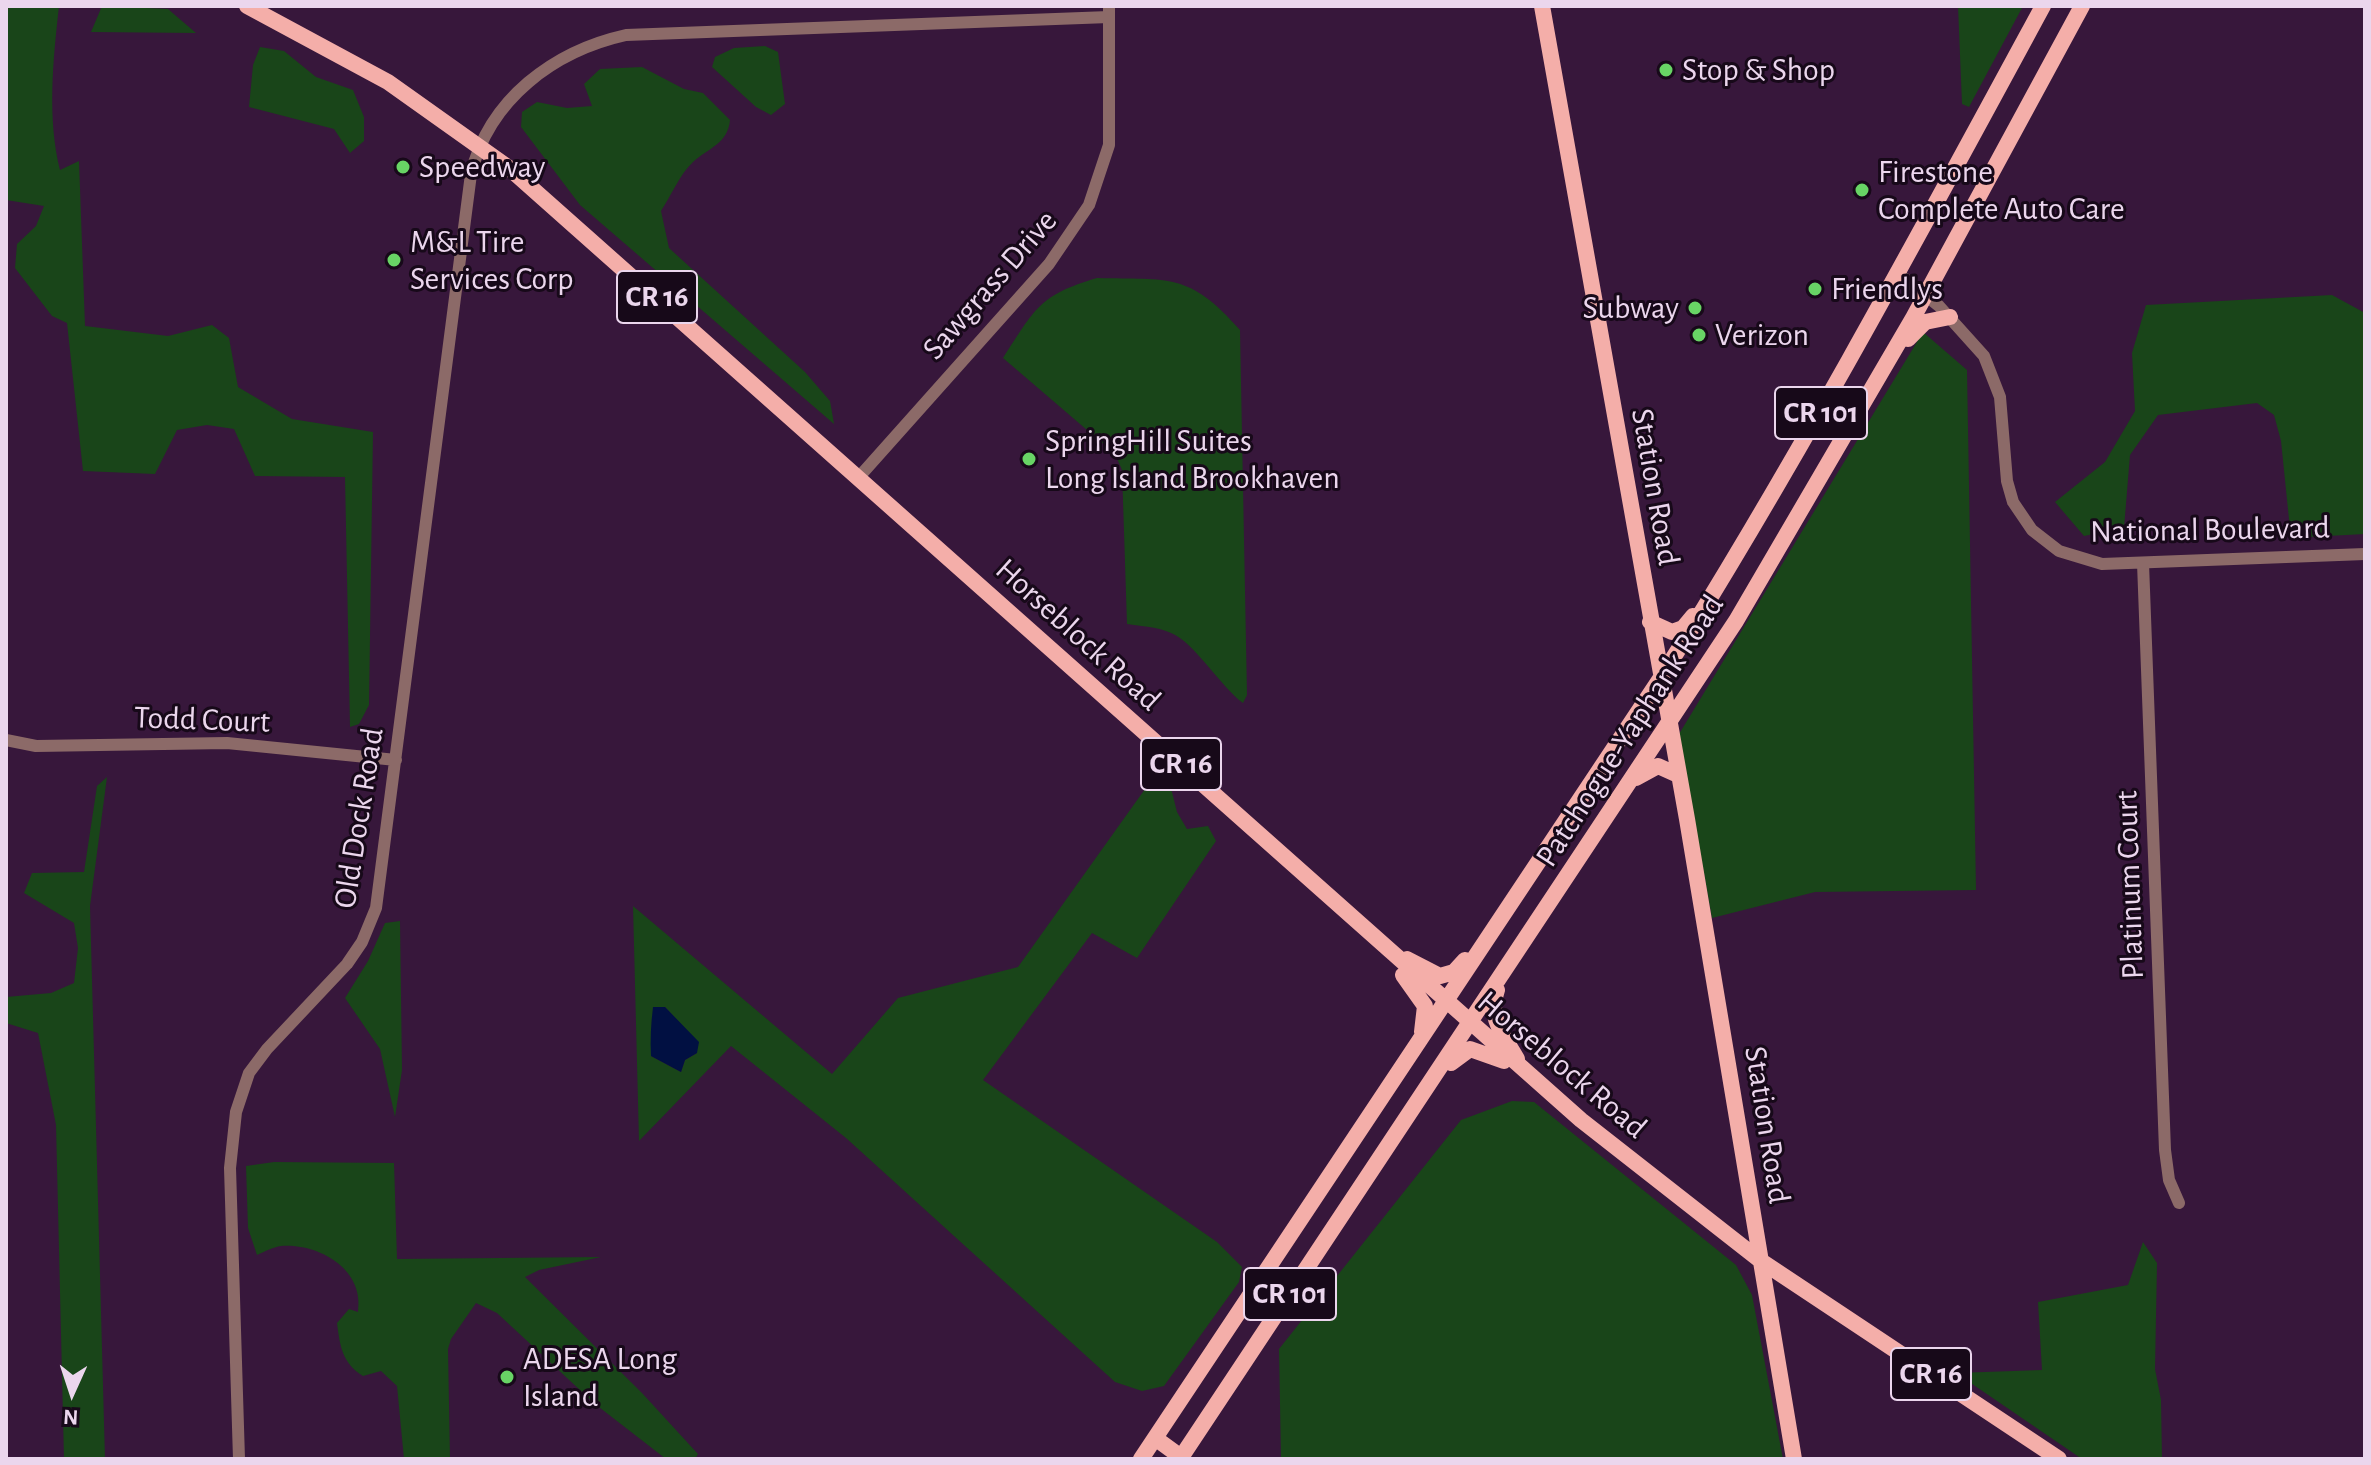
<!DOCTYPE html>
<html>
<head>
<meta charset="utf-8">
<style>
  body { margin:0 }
  #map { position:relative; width:2371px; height:1465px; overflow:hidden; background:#37173b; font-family:"Alegreya Sans",sans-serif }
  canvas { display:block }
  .frame { position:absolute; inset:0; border:8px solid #ebd6ed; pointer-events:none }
  .north { position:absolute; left:32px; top:1353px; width:80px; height:80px; -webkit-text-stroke:6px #170919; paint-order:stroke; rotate:183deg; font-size:22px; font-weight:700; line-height:32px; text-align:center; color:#ebd6ed }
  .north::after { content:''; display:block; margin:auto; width:28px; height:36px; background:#ebd6ed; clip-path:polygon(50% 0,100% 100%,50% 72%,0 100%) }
</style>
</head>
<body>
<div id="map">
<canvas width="2371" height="1465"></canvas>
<div class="frame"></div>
<div class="north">N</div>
</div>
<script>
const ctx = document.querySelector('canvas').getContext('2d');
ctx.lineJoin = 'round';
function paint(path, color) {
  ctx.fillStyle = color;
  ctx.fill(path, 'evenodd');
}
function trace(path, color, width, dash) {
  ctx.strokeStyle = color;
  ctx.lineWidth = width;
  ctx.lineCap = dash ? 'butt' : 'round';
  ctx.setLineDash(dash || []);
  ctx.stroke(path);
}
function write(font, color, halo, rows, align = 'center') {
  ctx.font = font + ' "Alegreya Sans",sans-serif';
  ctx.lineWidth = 6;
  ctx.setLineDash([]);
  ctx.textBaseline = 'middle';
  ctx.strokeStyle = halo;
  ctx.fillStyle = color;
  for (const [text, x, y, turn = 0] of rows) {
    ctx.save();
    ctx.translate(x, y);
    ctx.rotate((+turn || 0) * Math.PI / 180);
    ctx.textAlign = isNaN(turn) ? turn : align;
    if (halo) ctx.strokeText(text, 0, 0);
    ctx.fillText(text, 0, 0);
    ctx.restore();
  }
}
const green = new Path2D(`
  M6 6H59C53 60 47 118 60 170L79 161 85 326 168 336 212 325 229 338 238 387 292 419 373 432 369 705 359 724 350 727 345 477 255 476 234 429 207 425 177 430 155 474 83 471 67 323 52 316 15 268 17 244 36 226 44 206 6 200Z
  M102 6 168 9 196 33 91 32Z
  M1958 6H2023L1969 107 1962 104Z
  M765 46 778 52 785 104 771 115 756 107 712 67 715 57 734 48Z
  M260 47 284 51 316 77 353 90 364 117V141L350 153 334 129 249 107 253 65Z
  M642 67 684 89 703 93 730 120C728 144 708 148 693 162 680 174 671 196 661 211L669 248 805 372 830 401 834 424 580 205 521 127 522 112 537 102 567 108 592 106 584 84 600 69Z
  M1097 278C1170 280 1189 272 1240 330L1247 695 1243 703C1221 687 1193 641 1171 633 1158 627 1141 626 1127 624L1122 470 1115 454 1003 358C1035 309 1039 295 1097 278Z
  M2332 295 2365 313V534L2309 537 2290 529 2281 441 2274 415 2257 403 2158 415 2130 455 2124 528 2084 536 2055 502 2105 462 2135 411 2132 353 2146 305Z
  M1923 332 1967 370 1976 890 1815 892 1712 918 1679 734Z
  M107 777 90 906 105 1459H64L56 1125 38 1033 6 1023V997L51 993 74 983 78 948 74 923 24 893 32 873 84 872 97 786Z
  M1159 781 1171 788 1177 812 1187 829 1208 826 1216 841 1137 958 1092 933 983 1080 1217 1242 1242 1267 1239 1282 1164 1386 1142 1391 1115 1382 846 1138 731 1046 639 1141 633 906 832 1074 898 998 1018 967 1150 782ZM665 1007 689 1033 697 1053 685 1060 681 1072 651 1056 652 1017Z
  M400 921 402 1070 395 1117 380 1049 345 998 368 961 385 923Z
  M1512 1101 1534 1102 1736 1265 1752 1295 1783 1459H1281L1279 1349 1461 1120Z
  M274 1162 394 1163 397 1259 601 1257 539 1270 525 1277 642 1393 698 1454 695 1459H666L595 1404 497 1313 476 1303 451 1339 448 1349 450 1459H404L397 1386 381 1371 363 1376C342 1363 340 1346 337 1323L349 1309 358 1312C365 1269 318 1243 281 1246 273 1247 264 1252 257 1255L248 1228 246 1166Z
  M2143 1242 2157 1263 2155 1369 2161 1400 2162 1459H2082L1956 1373 2042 1370 2038 1302 2128 1285Z`);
const water = new Path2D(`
  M653 1007H665L699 1042 697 1053 685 1060 681 1072 651 1056C650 1040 651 1024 653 1007Z`);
const minor = new Path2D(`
  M1899 274 1939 306 1984 356 2000 397 2007 481 2013 502 2032 530 2059 551 2102 564 2365 554
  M859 477 1049 264 1089 205 1109 145V6
  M2143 563 2165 1150 2169 1180 2179 1203
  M6 740 36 746 227 743 396 760
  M239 1459 230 1168 236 1112 249 1073 267 1049 347 964 362 942 376 908 471 174C489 99 554 51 626 35L1109 17`);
const major = new Path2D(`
  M247 6 388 82 509 168 1581 1120 1761 1261 2059 1459
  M1542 6 1687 819 1794 1459
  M1908 339 1925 322 1950 317
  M1650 622 1672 632 1683 628 1693 616
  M1636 778 1658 766 1678 775
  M1407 959 1440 976 1454 972 1465 960
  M1403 975 1425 1006 1422 1032
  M1497 990C1487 1017 1504 1036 1517 1059
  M1451 1063 1470 1049 1504 1061
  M1155 1438 1181 1457
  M1141 1459 1660 679C1798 460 1920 233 2043 6
  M1180 1459 1736 621 1913 318 2082 6`);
const markers = [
  [1666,70,8,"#68d465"],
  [403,167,8,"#68d465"],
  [1862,190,8,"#68d465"],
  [394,260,8,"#68d465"],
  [1815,289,8,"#68d465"],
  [1695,308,8,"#68d465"],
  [1699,335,8,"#68d465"],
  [1029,459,8,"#68d465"],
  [507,1377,8,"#68d465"]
];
const shields = [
  [657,297,80],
  [1821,413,92],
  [1181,764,80],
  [1290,1294,92],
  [1931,1374,80]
];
const shieldNames = [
  ["CR 16",657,297],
  ["CR 101",1821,413],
  ["CR 16",1181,764],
  ["CR 101",1290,1294],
  ["CR 16",1931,1374]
];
const poiNames = [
  ["Stop & Shop",1682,70],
  ["Speedway",419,167],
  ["Firestone",1878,172],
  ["Complete Auto Care",1878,209],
  ["M&L Tire",410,242],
  ["Services Corp",410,279],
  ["Friendlys",1831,289],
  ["Subway",1679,308,"right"],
  ["Verizon",1715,335],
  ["SpringHill Suites",1045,441],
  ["Long Island Brookhaven",1045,478],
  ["ADESA Long",523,1359],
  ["Island",523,1396]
];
const streetNames = [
  ["Sawgrass Drive",990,285,-49],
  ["Station Road",1655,487,80],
  ["National Boulevard",2210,530,-1],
  ["Horseblock Road",1078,635,42],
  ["Todd Court",202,720,2],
  ["Patchogue-Yaphank Road",1630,731,-57],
  ["Old Dock Road",359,818,-81],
  ["Platinum Court",2130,885,-92],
  ["Horseblock Road",1562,1065,40],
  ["Station Road",1767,1125,81]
];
paint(green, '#194519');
paint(water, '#011042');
trace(minor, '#8c6a68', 12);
trace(major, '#f4aea9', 16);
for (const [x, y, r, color] of markers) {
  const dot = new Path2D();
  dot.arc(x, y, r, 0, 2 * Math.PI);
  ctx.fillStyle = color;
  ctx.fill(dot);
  trace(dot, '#170919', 3);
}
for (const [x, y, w] of shields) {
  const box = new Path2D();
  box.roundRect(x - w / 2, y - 26, w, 52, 6);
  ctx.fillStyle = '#170919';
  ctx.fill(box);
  trace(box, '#ebd6ed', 2);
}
write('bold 30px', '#ebd6ed', null, shieldNames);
write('32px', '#ebd6ed', '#170919', poiNames, 'left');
write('32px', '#ebd6ed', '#170919', streetNames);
</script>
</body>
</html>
